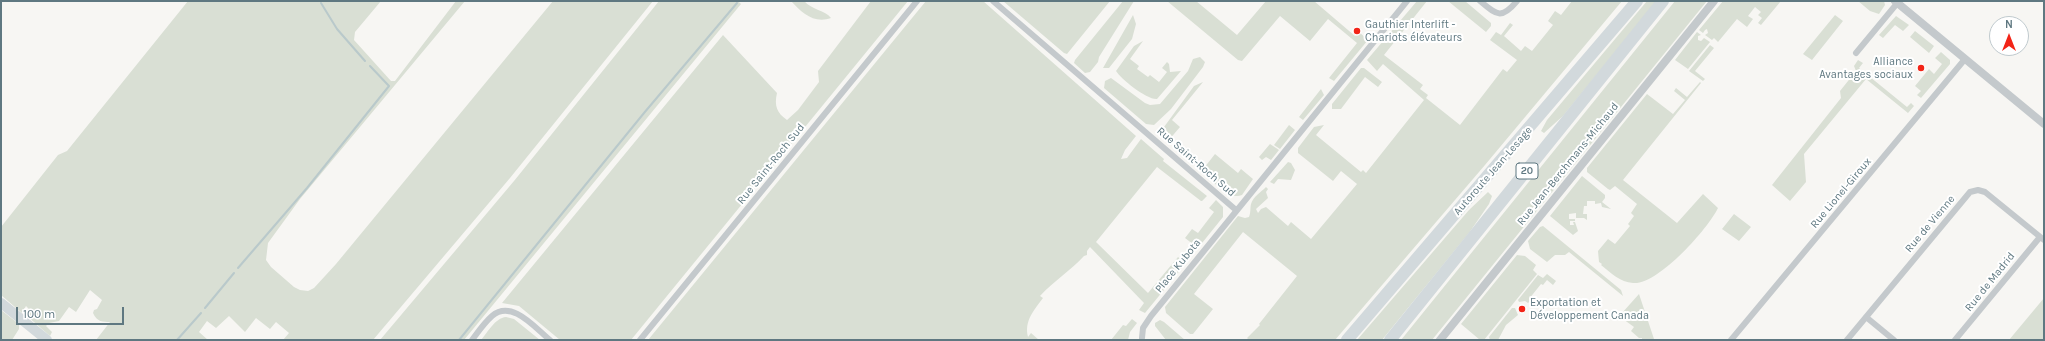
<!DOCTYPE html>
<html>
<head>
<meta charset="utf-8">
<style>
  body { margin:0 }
  #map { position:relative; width:2045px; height:341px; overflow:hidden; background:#f7f6f3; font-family:Karla,sans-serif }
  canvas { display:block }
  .frame { position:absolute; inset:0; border:2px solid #5f7881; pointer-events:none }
  .north { position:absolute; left:1989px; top:16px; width:40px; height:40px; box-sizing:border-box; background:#fff; border:1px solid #bfc9cd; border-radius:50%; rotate:0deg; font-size:11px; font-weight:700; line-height:16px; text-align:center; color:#5f7881 }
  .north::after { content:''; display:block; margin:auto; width:14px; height:18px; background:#f22417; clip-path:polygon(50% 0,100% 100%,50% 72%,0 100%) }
  .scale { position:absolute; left:16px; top:307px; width:108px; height:18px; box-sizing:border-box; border:2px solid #5f7881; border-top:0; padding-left:5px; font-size:12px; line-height:14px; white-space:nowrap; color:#5f7881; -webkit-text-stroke:3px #fff; paint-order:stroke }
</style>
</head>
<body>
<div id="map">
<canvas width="2045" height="341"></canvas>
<div class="frame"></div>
<div class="north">N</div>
<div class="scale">100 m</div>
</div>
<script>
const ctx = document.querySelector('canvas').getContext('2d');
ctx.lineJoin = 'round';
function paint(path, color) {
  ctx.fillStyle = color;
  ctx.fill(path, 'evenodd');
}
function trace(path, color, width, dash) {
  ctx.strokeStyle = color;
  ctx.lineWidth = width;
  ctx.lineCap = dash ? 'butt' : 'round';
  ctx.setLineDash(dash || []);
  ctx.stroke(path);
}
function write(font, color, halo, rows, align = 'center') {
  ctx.font = font + ' Karla,sans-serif';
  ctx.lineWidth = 4;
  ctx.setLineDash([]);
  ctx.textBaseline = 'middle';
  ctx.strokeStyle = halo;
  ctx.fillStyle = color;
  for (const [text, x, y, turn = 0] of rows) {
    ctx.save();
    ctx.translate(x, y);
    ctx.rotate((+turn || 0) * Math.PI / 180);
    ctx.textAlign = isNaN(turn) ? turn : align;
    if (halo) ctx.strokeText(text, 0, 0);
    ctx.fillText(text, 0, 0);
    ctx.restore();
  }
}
const green = new Path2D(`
  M188 1H381L355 32 354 40 391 81H395L456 1H465L300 199 268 243 266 260 271 267 294 287 300 290 308 291 314 288 336 264 553 1H653L510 178 373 340H283L289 333 276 322 270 329 256 318 245 332 229 316 216 328 207 321 199 332 208 340H96L110 322C103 322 97 322 93 313L94 310 97 309 102 300 90 290 76 312 69 307 59 321 49 323 46 326 52 332 50 336 27 316 29 309 26 306 22 313 1 295V227L58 155 67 151Z
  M659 1H738L741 4 464 340H380L514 181Z
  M791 1H804C812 10 825 10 831 18 814 24 802 13 791 1Z
  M871 1H908L631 340H560L519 306 502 303 723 35 777 93C774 106 777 113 787 120L798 110 819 82 818 71Z
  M926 1H983L1136 136 1125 150 1121 159 1127 158 1141 139 1164 159 1163 161 1207 196 1202 201H1201L1157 167 1096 242 1148 293 1178 257 1186 263 1145 313 1139 310 1144 303 1090 247 1087 251V255L1084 256C1070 271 1054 281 1040 296L1043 298C1034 310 1024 321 1028 337L1031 333 1039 340H648Z
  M1003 1H1110L1067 54 1064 53Z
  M1123 1H1134L1099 57 1098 62 1090 72 1085 73 1074 63 1075 60Z
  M1167 1H1196L1237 35 1266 1H1314L1355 36 1359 32 1368 40 1334 81 1329 78 1357 43 1328 19 1310 41 1280 16 1242 61 1238 60Z
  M1417 1H1427L1384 55 1423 85 1420 89 1428 95 1426 98 1460 125 1503 69 1507 72 1517 60 1490 40 1496 32 1501 35 1510 23 1513 25 1504 36 1521 51 1525 46 1532 51 1553 25 1548 21 1555 11 1561 15 1572 1H1622L1485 165 1335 340H1249L1247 338 1260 325 1259 324 1297 276 1243 232 1194 294 1213 309 1193 334H1190L1166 313 1165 307 1238 216 1245 218 1249 217C1251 212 1250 208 1251 204 1253 197 1261 192 1266 187L1268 189 1266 192 1268 198 1256 209 1258 213 1261 209 1266 207 1288 226 1291 222 1311 239 1357 184 1341 171 1333 181 1298 153V148L1314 127 1324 125 1316 135 1361 172 1363 170 1366 173 1424 100 1383 64 1377 71 1367 60Z
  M1448 1H1465L1491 23V26L1486 32Z
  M1647 1H1657L1563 116 1544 133 1541 131 1547 120Z
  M1675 1H1707L1432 340H1401Z
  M1723 1H1781L1761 25 1758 23 1762 18 1758 15 1761 12 1755 7 1748 16 1753 19 1747 27 1737 19 1718 42 1714 38 1712 40 1705 35 1708 33 1707 29 1705 30 1703 33 1699 30Z
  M1858 1H1884L1885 5 1879 14 1870 11Z
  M1133 15 1136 24 1132 39 1109 68H1103Z
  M1835 15 1843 21 1812 60 1803 54Z
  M1896 16 1909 25 1903 31 1895 25 1883 38 1879 35Z
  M1915 31 1934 46 1929 53 1910 37Z
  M1697 32 1701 35 1698 36V40L1701 41 1704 38 1710 42 1688 69 1675 60Z
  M1143 41 1130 59 1139 66 1137 69 1148 77 1150 75 1159 82 1167 72 1162 68 1167 62 1169 64 1170 72 1181 71 1157 99C1147 100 1121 79 1116 71L1134 46Z
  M1710 45 1714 48 1695 71 1705 79 1703 81 1689 71Z
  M1941 52 1950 60V64L1921 98 1917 95 1921 91 1915 86 1929 69 1934 74 1942 64 1935 58Z
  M1200 57 1205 62 1203 67 1171 109 1154 125 1146 124 1104 88 1105 81 1111 78 1145 103 1150 105 1160 104 1188 71 1193 59Z
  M1858 60 1863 63 1859 68 1907 107 1911 103 1914 106 1908 113 1866 79 1804 154 1806 182 1790 201 1772 185 1841 98 1840 91 1856 71 1854 66Z
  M1361 68H1364L1382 82 1378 87 1365 77 1341 109H1332V104Z
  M1203 82 1172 120 1180 127 1168 141 1161 135 1164 127 1194 86Z
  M1700 82 1701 83 1623 180 1677 223 1703 194 1718 208C1708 229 1657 286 1633 283 1620 282 1611 273 1601 265L1602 264 1599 262 1598 251 1608 239 1615 244 1630 226 1628 224 1634 216 1631 213 1637 204 1615 186 1610 190 1608 189 1587 172V168L1647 94 1673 114 1685 100 1674 91 1676 88 1687 97Z
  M1321 89 1324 95 1303 120 1299 117Z
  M1289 125 1295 130 1280 149 1274 145Z
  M1270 144 1279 150 1271 160 1266 157 1262 160 1259 157Z
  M1215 154 1238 173 1241 169 1253 179 1242 195C1229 201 1213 181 1204 173V168Z
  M1288 162 1291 163 1295 170 1291 180 1278 179 1274 184 1270 182Z
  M1582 176 1605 195V198L1602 202 1611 209 1602 207 1601 203 1595 204V201H1587V206H1584L1583 214H1587V220L1584 218H1576V213L1569 214V219H1575V221H1570V225H1574L1573 222H1575L1578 231 1573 235 1550 216Z
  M1488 192 1492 196 1489 204 1469 233 1382 340H1357L1469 210Z
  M1216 200 1223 207V217L1198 248 1185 238 1192 229 1198 233 1214 212 1209 208Z
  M1734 214 1751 227 1739 241 1722 229Z
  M1543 226 1621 290 1623 296 1569 252 1565 255H1555L1547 262 1530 249 1528 241 1540 227Z
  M1517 255 1525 256 1536 265 1533 270 1537 274 1484 340H1480L1461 324Z
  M1547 274 1556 281 1553 285 1547 280 1543 285 1541 284 1529 299 1531 300 1528 303 1525 301 1519 302 1518 300 1538 275 1543 278Z
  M1639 294 1654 339 1653 340H1642V338H1639L1631 331 1634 327 1623 319 1622 313Z
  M2044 298V340H2009Z
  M1512 308H1515L1518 315 1506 325 1498 340H1490L1489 337Z
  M1 310 19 324V329L12 340H1Z
  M506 317 514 319 540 340H481C488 332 495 318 506 317Z
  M1132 319 1137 323 1130 332 1128 340H1111L1123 325 1126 326Z
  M1160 320 1164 322 1185 340H1166L1155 326V323Z`);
const stream = new Path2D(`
  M321 3 337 29 365 61
  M238 268 307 188 389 86 370 66
  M205 308 234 273
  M177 340 201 313
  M459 340 644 113 737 3`);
const minor = new Path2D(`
  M993 1 1236 210
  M1480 1C1497 15 1501 20 1517 1
  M1856 53 1899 1
  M1866 317 1894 340
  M1142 338 1143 328 1151 316 1407 1
  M472 340C478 332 484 323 492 316 512 299 535 328 550 340
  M640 340 917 1
  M1731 340 1965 59
  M1847 340 1970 192 1978 190 1985 192 2044 240
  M1955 340 2040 237`);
const tertiary = new Path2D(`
  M1895 1 2044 124
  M1440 340 1714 1`);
const primary = new Path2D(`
  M1 303 47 340`);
const motorway = new Path2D(`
  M1347 340 1637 1
  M1390 340 1663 1`);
const markers = [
  [1357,31,4,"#f22417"],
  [1921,68,4,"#f22417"],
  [1522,309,4,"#f22417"]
];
const shields = [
  [1527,171,22]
];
const shieldNames = [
  ["20",1527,171]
];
const poiNames = [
  ["Gauthier Interlift -",1365,25],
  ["Chariots élévateurs",1365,38],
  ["Alliance",1913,62,"right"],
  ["Avantages sociaux",1913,75,"right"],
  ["Exportation et",1530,303],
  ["Développement Canada",1530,316]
];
const streetNames = [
  ["Rue Saint-Roch Sud",1196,162,41],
  ["Rue Saint-Roch Sud",771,164,-51],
  ["Rue Jean-Berchmans-Michaud",1568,164,-51],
  ["Autoroute Jean-Lesage",1493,171,-49],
  ["Rue Lionel-Giroux",1841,193,-50],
  ["Rue de Vienne",1930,224,-50],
  ["Place Kubota",1178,266,-51],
  ["Rue de Madrid",1990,282,-51]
];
paint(green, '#d9dfd4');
trace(stream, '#b9c9cb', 2);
trace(minor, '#c4c9cc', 6);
trace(tertiary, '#c4c9cc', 8);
trace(primary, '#d2d9dc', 10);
trace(motorway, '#d2d9dc', 12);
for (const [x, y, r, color] of markers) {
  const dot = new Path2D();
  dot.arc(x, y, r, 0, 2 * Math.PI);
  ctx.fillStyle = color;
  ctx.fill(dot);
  trace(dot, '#fff', 1.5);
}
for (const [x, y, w] of shields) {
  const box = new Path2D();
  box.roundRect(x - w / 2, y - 8, w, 16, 3);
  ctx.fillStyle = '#fff';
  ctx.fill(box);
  trace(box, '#5f7881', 1);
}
write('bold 10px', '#5f7881', null, shieldNames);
write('11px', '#5f7881', '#fff', poiNames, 'left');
write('11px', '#5f7881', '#fff', streetNames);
</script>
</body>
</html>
